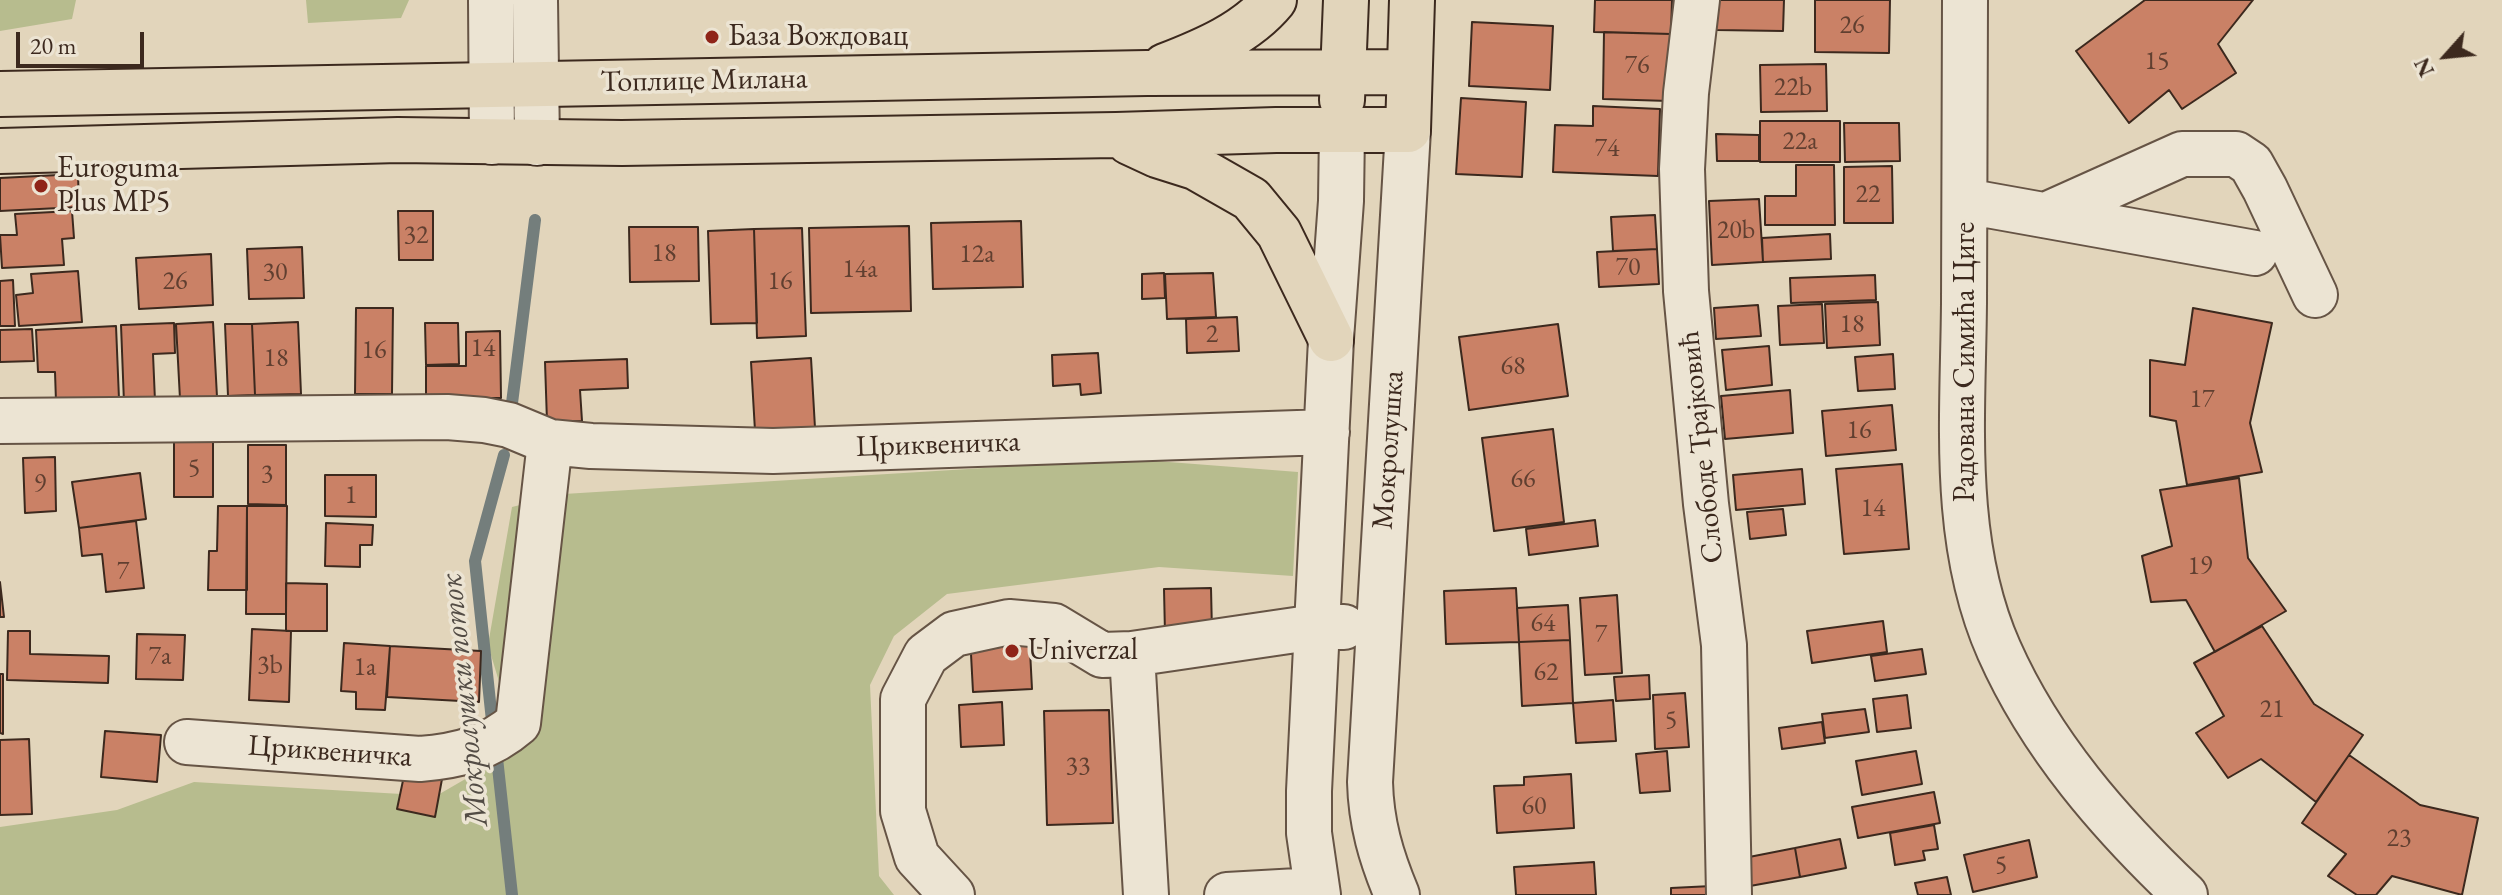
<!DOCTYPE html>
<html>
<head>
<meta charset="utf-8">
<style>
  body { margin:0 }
  #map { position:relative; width:2502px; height:895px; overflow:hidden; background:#e2d5bb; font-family:"EB Garamond",serif }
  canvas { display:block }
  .north { position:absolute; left:2406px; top:16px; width:80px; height:80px; -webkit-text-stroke:6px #ece4d3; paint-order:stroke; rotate:243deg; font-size:22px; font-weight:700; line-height:32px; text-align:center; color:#3c291e }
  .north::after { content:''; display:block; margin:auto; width:28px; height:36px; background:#3c291e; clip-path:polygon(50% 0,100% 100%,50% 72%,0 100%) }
  .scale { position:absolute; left:16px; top:32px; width:128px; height:36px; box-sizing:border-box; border:4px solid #3c291e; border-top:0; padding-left:10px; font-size:24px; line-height:28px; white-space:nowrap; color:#3c291e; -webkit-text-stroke:6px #ece4d3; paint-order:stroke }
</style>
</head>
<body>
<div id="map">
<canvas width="2502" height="895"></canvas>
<div class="north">N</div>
<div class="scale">20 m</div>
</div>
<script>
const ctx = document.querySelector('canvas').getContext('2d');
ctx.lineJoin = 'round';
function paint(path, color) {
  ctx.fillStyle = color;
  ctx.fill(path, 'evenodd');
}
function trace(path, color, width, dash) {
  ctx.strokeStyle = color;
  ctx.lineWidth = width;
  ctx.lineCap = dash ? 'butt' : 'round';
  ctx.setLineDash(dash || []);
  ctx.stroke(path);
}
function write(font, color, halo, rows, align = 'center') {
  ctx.font = font + ' "EB Garamond",serif';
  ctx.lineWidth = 7;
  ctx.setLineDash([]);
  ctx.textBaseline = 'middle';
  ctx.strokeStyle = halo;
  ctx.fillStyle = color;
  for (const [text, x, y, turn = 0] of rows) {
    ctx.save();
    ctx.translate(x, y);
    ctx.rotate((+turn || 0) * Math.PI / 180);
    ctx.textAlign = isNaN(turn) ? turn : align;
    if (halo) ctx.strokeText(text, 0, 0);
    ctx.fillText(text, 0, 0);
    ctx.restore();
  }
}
const green = new Path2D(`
  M0 0H76L72 19 0 31Z
  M306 0H409L401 18 308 23Z
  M1130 459 1298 472 1293 576 1159 567 947 594 894 636 870 685 879 876 894 895H0V827L117 810 194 782 436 796 519 748 488 645 512 507 564 494Z`);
const stream = new Path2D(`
  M510 419 535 220
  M493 730 475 561 504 455
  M496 749 512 895`);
const building = new Path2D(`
  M1595 0H1672L1671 34 1594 32Z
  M1717 0H1784L1783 31 1716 30Z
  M1815 0H1890L1889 53 1815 52Z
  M2145 0H2253L2218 44 2236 73 2182 109 2169 90 2129 123 2076 51Z
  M1472 22 1553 26 1550 90 1469 86Z
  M1604 32 1671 34 1669 101 1603 99Z
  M1826 64 1827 111 1761 112 1760 65Z
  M1461 98 1526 102 1522 177 1456 174Z
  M1593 106 1660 109 1658 176 1553 172 1555 125 1593 126Z
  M1760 121H1840V162H1760Z
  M1844 123H1899L1900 161 1845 162Z
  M1716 134 1759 135V161H1717Z
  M1796 165H1834L1835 225H1765V196H1796Z
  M1892 166 1893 223H1844V167Z
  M78 174 79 207 0 211V178Z
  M1759 199 1763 262 1712 265 1709 201Z
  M72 211 74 238 62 239 64 265 2 268 0 235H17L15 214Z
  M398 211H433V260H399Z
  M1655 215 1657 249 1613 251 1611 217Z
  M1021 221 1023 287 933 289 931 223Z
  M909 226 911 311 811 313 809 228Z
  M629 227H698L699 281 630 282Z
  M802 228 806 336 757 338 754 229Z
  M754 229 757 323 711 324 708 231Z
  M1830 234 1831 259 1763 262 1762 238Z
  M302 247 304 298 249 299 247 249Z
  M1657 249 1659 284 1599 287 1597 252Z
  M211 254 213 305 139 309 136 258Z
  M78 271 82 322 19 326 16 295 33 293 31 274Z
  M1164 273 1165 298 1142 299V274Z
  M1213 273 1216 317 1167 319 1165 274Z
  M1875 275 1876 300 1791 303 1790 278Z
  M13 280 15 326H0V281Z
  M1878 302 1880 345 1827 348 1825 304Z
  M1822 304 1824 343 1780 345 1778 306Z
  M1758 305 1761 336 1716 339 1714 308Z
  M356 308H393L392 394H355Z
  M2193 308 2272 323 2250 423 2262 472 2187 485 2176 421 2150 416V360L2185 365Z
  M1237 317 1239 351 1187 353 1186 319Z
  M213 322 217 397 180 399 176 324Z
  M298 322 301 394 255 395 252 324Z
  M174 323 175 353 153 354 155 401 124 403 121 325Z
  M425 323H458L459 364 426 365Z
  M225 324H252L255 395 228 396Z
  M1558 324 1568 396 1469 410 1459 337Z
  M116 326 119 399 56 402 55 372H38L36 330Z
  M32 329 34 361 0 362V330Z
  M500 331 501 398H426V366H466V332Z
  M1769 346 1772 385 1726 390 1722 350Z
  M1098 353 1101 393 1081 395 1080 384 1053 386 1052 355Z
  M1893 354 1895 389 1858 391 1855 357Z
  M811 358 815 428 755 431 751 362Z
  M627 359 628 388 580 390 582 421 547 422 545 362Z
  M1790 390 1793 433 1725 439 1721 396Z
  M1892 405 1896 450 1826 456 1822 411Z
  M1553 429 1564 522 1494 531 1482 438Z
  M174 440H213V497H174Z
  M248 445H286V505L248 504Z
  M55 457 56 511 25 513 23 458Z
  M1902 464 1909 549 1844 554 1836 469Z
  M1802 469 1805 504 1736 510 1733 475Z
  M140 473 146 519 79 528 72 482Z
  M325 475H376V517L325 516Z
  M2239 478 2248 558 2286 611 2215 652 2186 600 2151 602 2142 556 2172 546 2160 490Z
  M218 506H247V590H208L209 551H217Z
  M247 506H287L286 614H246Z
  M1783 509 1786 535 1750 539 1747 512Z
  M1595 520 1598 546 1529 555 1526 529Z
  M136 521 144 588 106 592 102 554 82 556 79 528Z
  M326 523 373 525 372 545H360V567L325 566Z
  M0 582 4 617H0Z
  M286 583 327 584V631H286Z
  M1211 588 1212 632 1165 634 1164 589Z
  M1516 588 1519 642 1446 644 1444 591Z
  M1617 595 1622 673 1585 675 1580 598Z
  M1568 605 1570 640 1519 642 1517 608Z
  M1883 621 1887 652 1812 663 1807 631Z
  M2262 626 2314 704 2363 735 2316 802 2261 759 2228 778 2196 733 2224 716 2194 663Z
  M252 629 291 631 289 702 249 700Z
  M8 631H30V654L109 656 108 683 7 680Z
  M1029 631 1032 689 973 692 970 635Z
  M137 634 185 635 183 680 136 679Z
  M1570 640 1573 703 1522 706 1519 642Z
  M344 643 390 646 385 710 356 709V692L341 691Z
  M390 646 481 651 479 702 387 697Z
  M1922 649 1926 674 1875 681 1871 656Z
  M0 674H3V734L0 733Z
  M1649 675 1650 699 1616 701 1614 677Z
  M1685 693 1689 747 1655 749 1653 695Z
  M1907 695 1911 728 1877 732 1873 699Z
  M1613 700 1616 741 1576 743 1573 703Z
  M1002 702 1004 745 961 747 959 705Z
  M1865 709 1869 732 1825 738 1822 714Z
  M1109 710 1113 823 1047 825 1044 711Z
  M1822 722 1825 743 1782 749 1779 728Z
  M105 731 161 735 157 782 101 777Z
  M29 739 32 814 0 815V740Z
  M1667 751 1670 791 1640 793 1636 754Z
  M1916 751 1922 784 1862 795 1856 761Z
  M2349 755 2420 805 2478 818 2462 895 2392 876 2376 895H2357L2328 876 2346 854 2302 823Z
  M405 771 442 779 435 817 397 809Z
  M1571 774 1574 828 1497 833 1494 786 1524 785V777Z
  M1934 792 1940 823 1858 838 1852 807Z
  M1934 825 1938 849 1923 851 1925 860 1895 865 1890 833Z
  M1840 839 1846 868 1800 877 1795 848Z
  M2029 840 2037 877 1973 892 1964 855Z
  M1795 848 1800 877 1750 886 1744 858Z
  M1594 862 1596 895H1516L1514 867Z
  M1947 877 1951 895H1918L1915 883Z
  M1712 886V895H1671V888Z`);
const minor = new Path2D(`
  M491 0 492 142
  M535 0 537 143
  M1697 0 1686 93 1682 169 1686 291 1706 504 1724 645 1729 895
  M1965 0C1965 101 1965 202 1964 303 1963 419 1951 542 1999 650 2041 745 2111 825 2185 895
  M1965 201 2255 253
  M2046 215 2182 154H2236L2251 164 2265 189 2315 295
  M0 421 447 417 484 420 509 425 550 442
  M1132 654 1146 895
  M187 742 420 759C459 756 489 748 518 723L550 442 591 446 773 451 1327 432
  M952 895 917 857 903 811V699L926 655 954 634 1009 622 1054 626 1102 655 1132 654 1316 627H1344
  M1227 895 1316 890
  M1318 895 1309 833V791L1331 339 1341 201 1342 130
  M1397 895C1381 857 1371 823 1370 782L1408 130`);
const major = new Path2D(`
  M1165 66C1204 51 1247 33 1274 0
  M0 94 1147 73 1409 72
  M1342 100 1346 0
  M1129 142 1157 155 1195 167 1251 199 1279 233 1331 339
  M0 151 398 140 622 143 1116 135 1276 130H1408L1412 0`);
const markers = [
  [712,37,8,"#8f2418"],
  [41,186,8,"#8f2418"],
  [1012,651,8,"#8f2418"]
];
const numberNames = [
  ["26",1852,26],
  ["15",2157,62],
  ["76",1637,66],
  ["22b",1793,88],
  ["22a",1800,142],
  ["74",1607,149],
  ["22",1868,195],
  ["20b",1736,231],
  ["32",416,236],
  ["18",664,254],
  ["12a",977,255],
  ["70",1628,268],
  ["14a",860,270],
  ["30",275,273],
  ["26",175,282],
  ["16",780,282],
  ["18",1852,325],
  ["2",1212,335],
  ["14",483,349],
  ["16",374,351],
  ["18",276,359],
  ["68",1513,367],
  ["17",2202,400],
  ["16",1859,431],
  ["5",194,469],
  ["3",267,475],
  ["66",1523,480],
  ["9",40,485],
  ["1",351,496],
  ["14",1873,509],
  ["19",2200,567],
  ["7",123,572],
  ["64",1543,624],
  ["7",1601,635],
  ["7a",160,657],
  ["3b",270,666],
  ["1a",365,668],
  ["62",1546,673],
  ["21",2272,710],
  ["5",1671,721],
  ["33",1078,767],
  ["60",1534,807],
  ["23",2399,839],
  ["5",2001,866]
];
const poiNames = [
  ["База Вождовац",728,37],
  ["Euroguma",57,169],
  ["Plus MP5",57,203],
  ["Univerzal",1028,651]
];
const streetNames = [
  ["Топлице Милана",704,81,-1],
  ["Радована Симића Циге",1966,362,-90],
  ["Цриквеничка",938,445,-2],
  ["Слободе Трајковић",1702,447,-96],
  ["Мокролушка",1389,450,-86],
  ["Цриквеничка",330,752,4]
];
const waterNames = [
  ["Мокролушки поток",465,700,-96]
];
paint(green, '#b7bc8e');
trace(stream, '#747e7c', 12);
paint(building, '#ca8166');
trace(building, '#3c291e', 2);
trace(minor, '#665445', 48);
trace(major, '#3c291e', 48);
trace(minor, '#ece4d3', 44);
trace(major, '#e2d5bb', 44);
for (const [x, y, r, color] of markers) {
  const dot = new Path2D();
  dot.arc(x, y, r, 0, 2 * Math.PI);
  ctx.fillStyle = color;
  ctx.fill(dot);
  trace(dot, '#ece4d3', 3);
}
write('26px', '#603f30', null, numberNames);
write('30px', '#3c291e', '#ece4d3', poiNames, 'left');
write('30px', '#3c291e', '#ece4d3', streetNames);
write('italic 32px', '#534c45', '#ece4d3', waterNames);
</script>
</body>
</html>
